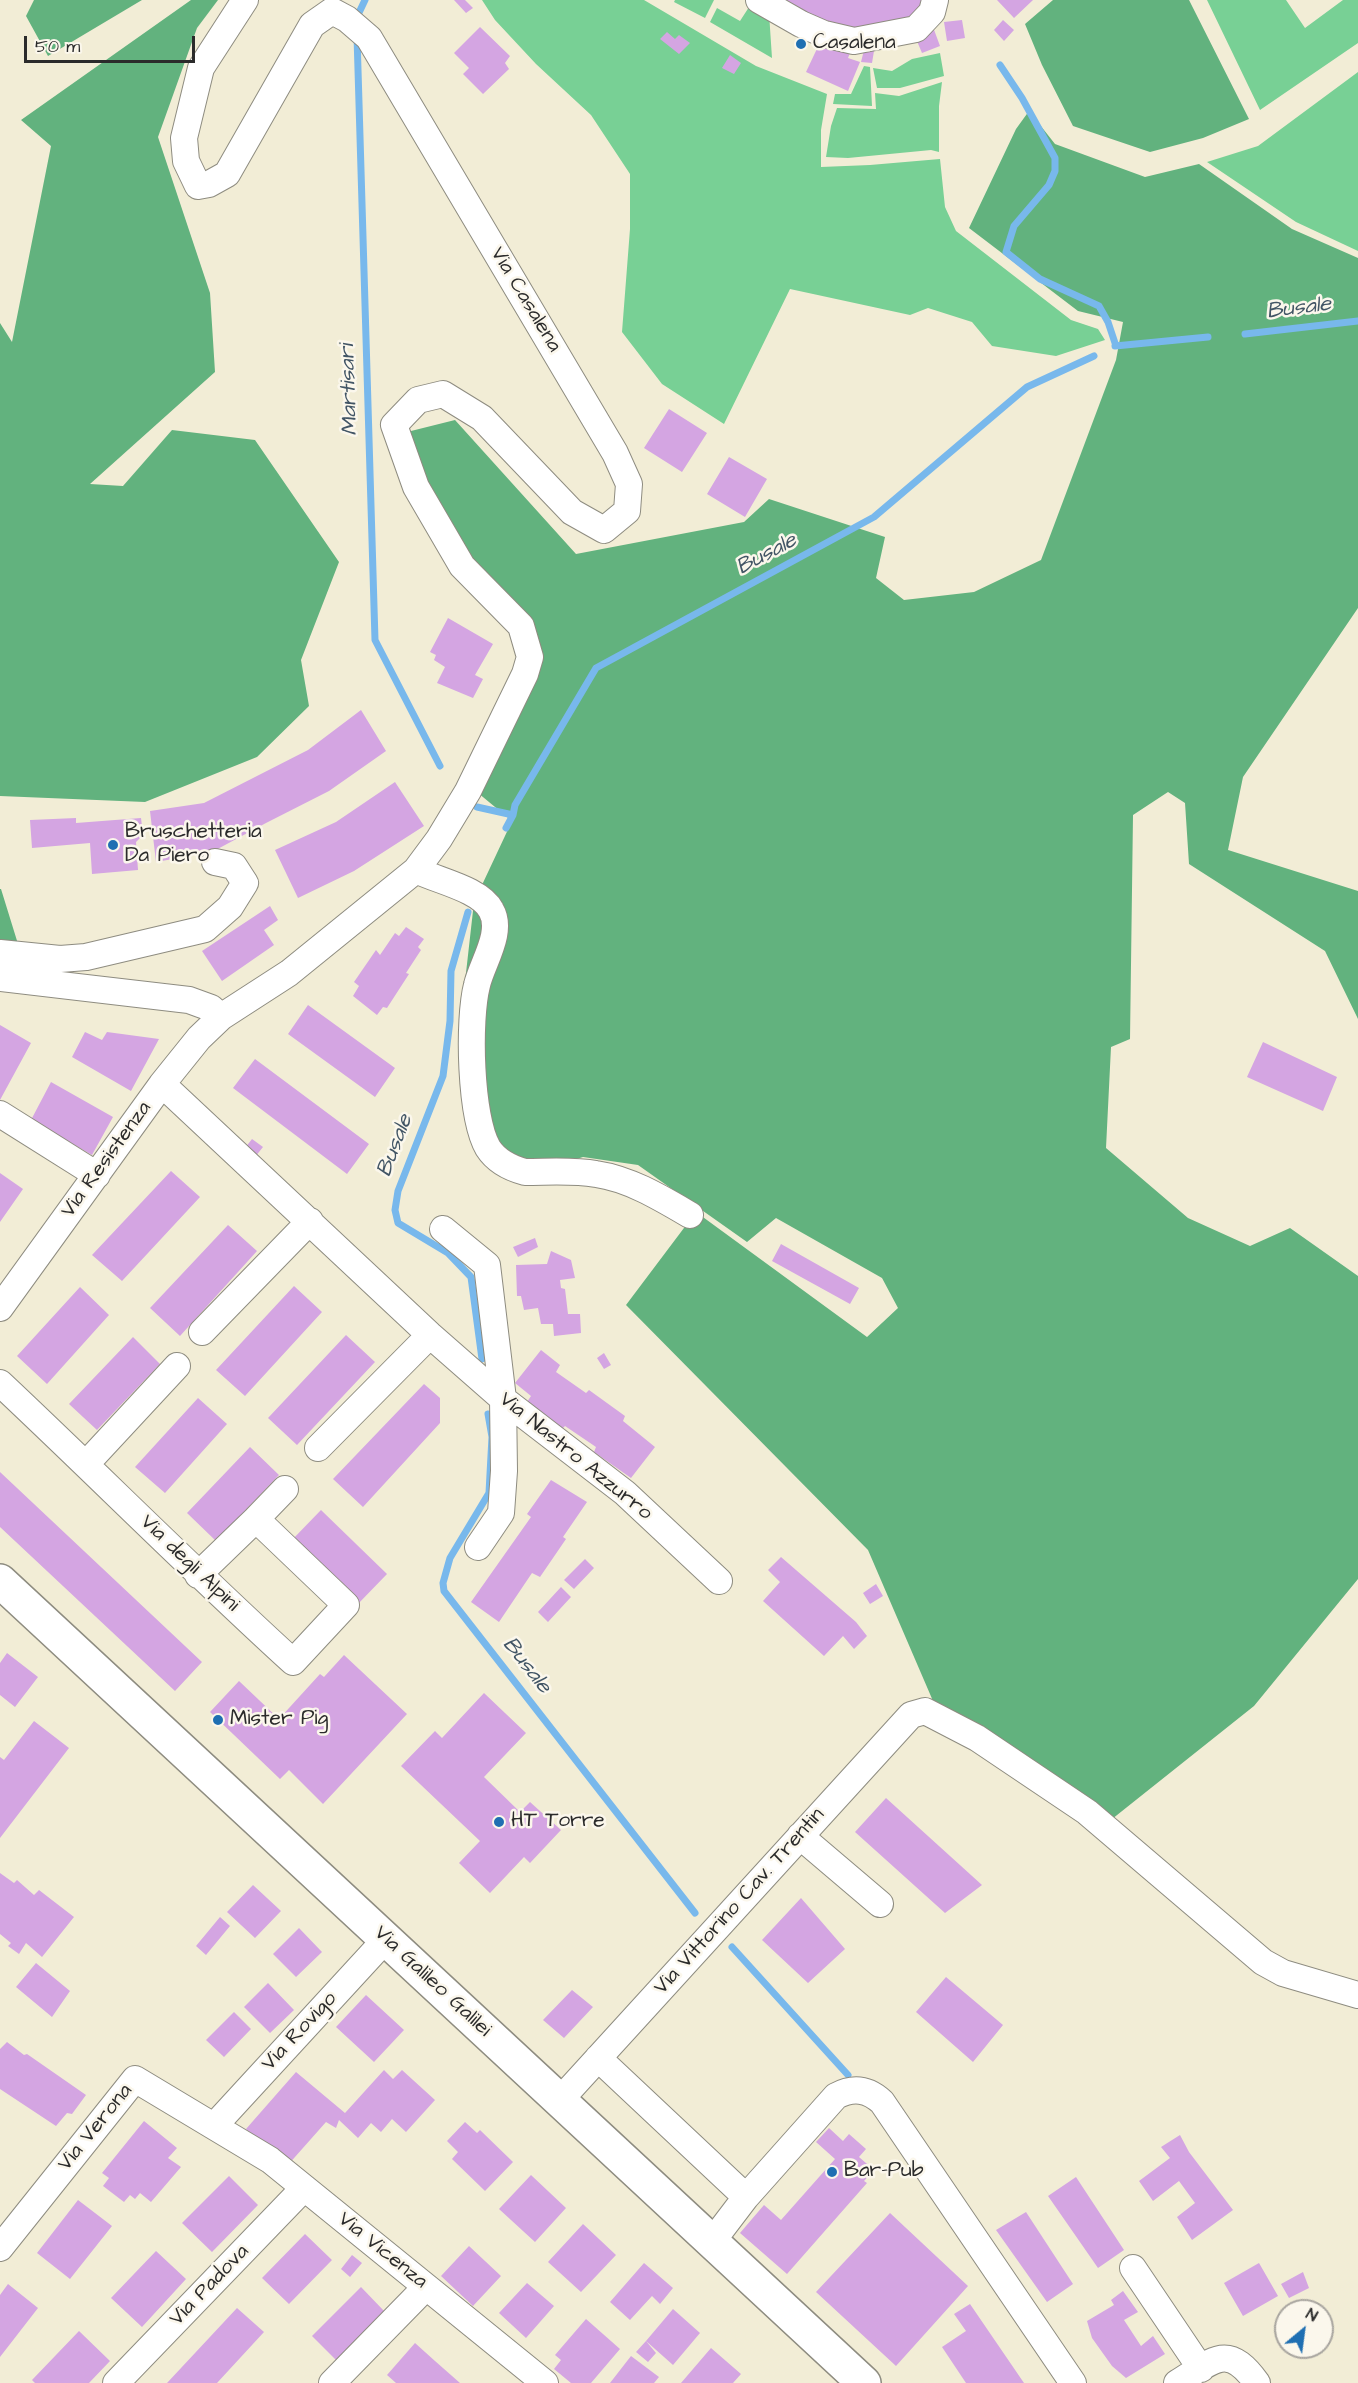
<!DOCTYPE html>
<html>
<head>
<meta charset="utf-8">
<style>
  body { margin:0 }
  #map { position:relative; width:1358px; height:2383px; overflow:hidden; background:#f2edd6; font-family:"Architects Daughter",sans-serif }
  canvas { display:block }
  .north { position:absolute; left:1274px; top:2299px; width:60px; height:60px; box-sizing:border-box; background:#fbf7ec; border:2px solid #a8a59f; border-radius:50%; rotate:29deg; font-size:16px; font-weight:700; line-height:24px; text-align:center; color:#2b2b2b }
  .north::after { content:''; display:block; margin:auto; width:21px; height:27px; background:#1f6fb2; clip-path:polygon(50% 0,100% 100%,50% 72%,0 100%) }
  .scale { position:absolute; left:24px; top:36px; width:171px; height:27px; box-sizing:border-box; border:3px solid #2b2b2b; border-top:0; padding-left:8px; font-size:18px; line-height:21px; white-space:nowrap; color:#2b2b2b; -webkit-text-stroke:4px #fbf7ec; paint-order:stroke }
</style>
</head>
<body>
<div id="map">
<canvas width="1358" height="2383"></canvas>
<div class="north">N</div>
<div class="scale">50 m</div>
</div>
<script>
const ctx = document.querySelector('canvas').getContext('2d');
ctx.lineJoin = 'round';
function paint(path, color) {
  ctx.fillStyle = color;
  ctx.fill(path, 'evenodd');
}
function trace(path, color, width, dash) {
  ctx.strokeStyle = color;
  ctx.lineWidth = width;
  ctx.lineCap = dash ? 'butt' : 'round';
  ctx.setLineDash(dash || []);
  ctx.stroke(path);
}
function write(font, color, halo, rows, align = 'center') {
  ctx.font = font + ' "Architects Daughter",sans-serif';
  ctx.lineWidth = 5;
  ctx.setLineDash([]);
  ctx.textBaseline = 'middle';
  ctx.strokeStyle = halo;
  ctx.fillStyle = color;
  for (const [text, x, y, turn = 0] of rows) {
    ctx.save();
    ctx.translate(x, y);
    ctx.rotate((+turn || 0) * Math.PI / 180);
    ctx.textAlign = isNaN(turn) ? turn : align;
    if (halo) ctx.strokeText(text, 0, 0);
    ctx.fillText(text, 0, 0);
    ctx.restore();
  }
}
const green = new Path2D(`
  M482 0H644L756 66 827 94 821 130V167L870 165 940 159 945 207 956 231 1071 320 1098 329 1105 340 1056 356 992 346 972 322 928 308 910 315 790 289 724 424 662 384 622 332 630 229V174L591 115 536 64 495 20Z
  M675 0H714L705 18 674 2Z
  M1207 0H1286L1305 28 1343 0H1358V43L1260 110Z
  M751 4 769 13 772 58 710 22 717 8 740 21Z
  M940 53 944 76 900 88H877L873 68 892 71 912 59Z
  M864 66 870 67 872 106 833 104 835 94H851Z
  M1358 72V251L1296 222 1207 162 1258 146Z
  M942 82 939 106V152L931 150 848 158 826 157 831 126 837 108 876 109 875 93 899 96Z`);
const forest = new Path2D(`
  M34 0H142L48 56 26 16Z
  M191 0H218L197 28 158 137 210 293 215 372 90 484 123 486 172 430 255 440 339 562 301 660 309 706 257 757 145 802 0 796V323L12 342 51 146 21 120Z
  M1053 0H1189L1249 119 1203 138 1150 152 1073 126 1042 65 1025 24Z
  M1029 111 1055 144 1145 177 1199 164 1292 229 1358 258V608L1243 777 1228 850 1358 891V1019L1325 951 1189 864 1185 803 1168 792 1133 815 1130 1039 1111 1047 1106 1148 1188 1218 1250 1246 1290 1228 1358 1276V1579L1254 1706 1102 1827 933 1701 868 1550 626 1305 696 1212 867 1337 898 1308 882 1278 776 1218 747 1242 638 1165 583 1157 516 1178 485 1159 460 1026 474 902 512 821 472 788 539 667 418 494 403 433 455 420 576 554 744 522 769 499 885 537 876 578 904 600 974 592 1041 560 1116 360 1123 322 1078 311 969 228 1016 129Z
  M0 889H1L18 944 0 943Z`);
const stream = new Path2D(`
  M356 19 365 0
  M357 36 375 640 440 766
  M1000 65 1022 98 1055 158V171L1049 185 1014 226 1006 252 1040 279 1099 306 1108 322 1116 346
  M1245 334 1358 321
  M1115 346 1208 337
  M477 807 513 815
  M506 828 513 815 515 805 596 668 874 517 1027 387 1094 356
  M468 912 451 971 450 1021 443 1076 398 1191 395 1210 398 1223 448 1253 471 1277 482 1359
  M488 1414 492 1437 489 1493 450 1558 443 1583 444 1591 695 1913
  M732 1947 848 2075`);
const building = new Path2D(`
  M454 0H465L473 8 466 13Z
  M779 0H923L927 22 844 35Z
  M997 0H1033L1014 18Z
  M962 20 965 38 947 41 944 22Z
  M1003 20 1014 30 1004 41 994 30Z
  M480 27 510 56 505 63 509 69 483 94 463 74 469 68 454 53Z
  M933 27 940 46 922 53 914 34Z
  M667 32 675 39 679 35 690 43 679 54 660 39Z
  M823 36 852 48 848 58 860 62 848 91 806 72Z
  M864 50 874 51 872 63 861 62Z
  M730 55 741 63 734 74 722 68Z
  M669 409 707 433 682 472 644 448Z
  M729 457 767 479 745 517 707 494Z
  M448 618 493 644 475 675 483 679 473 698 437 683 445 667 434 660 436 655 430 652Z
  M361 710 386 751 329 791 266 823 212 852 156 862 150 811 204 803 308 750Z
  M395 782 424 826 354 871 298 898 275 850 336 822Z
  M76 818V823L141 818 143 835 136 842 138 870 92 874 90 843 32 848 30 820Z
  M270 906 278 920 264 930 274 945 222 981 202 951Z
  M406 927 424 939 418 947 421 950 406 973 409 974 387 1008 383 1007 377 1015 353 996 359 986 354 982 376 950 380 955 395 933 399 936Z
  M308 1005 395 1068 375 1097 288 1034Z
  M0 1025 31 1043 0 1100Z
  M85 1032 102 1040 107 1032 159 1039 131 1091 72 1057Z
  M1263 1042 1337 1077 1323 1111 1247 1077Z
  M255 1059 369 1144 347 1174 233 1088Z
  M51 1082 113 1117 92 1155 31 1120Z
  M252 1139 263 1147 255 1157 245 1148Z
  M171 1171 200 1197 122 1281 92 1255Z
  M0 1173 23 1189 0 1222Z
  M228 1225 257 1251 180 1336 150 1308Z
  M535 1238 538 1247 518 1257 513 1247Z
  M781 1244 859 1288 850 1304 772 1261Z
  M551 1251 571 1260 575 1278 560 1280 561 1288 565 1289 568 1314H580L581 1333 554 1336 553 1324H541L538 1308 524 1310 521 1296H517L516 1265 547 1264Z
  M294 1286 322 1312 245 1396 216 1370Z
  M80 1287 109 1315 47 1384 17 1356Z
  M346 1335 375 1362 297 1445 268 1418Z
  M133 1337 160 1364 97 1430 69 1404Z
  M541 1350 560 1365 556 1372 586 1393 589 1390 625 1416 623 1421 655 1447 631 1478 594 1452 596 1447 565 1426 562 1429 527 1402 531 1396 515 1383Z
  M604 1353 611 1365 604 1369 597 1358Z
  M424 1384 440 1398V1423L363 1507 333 1479Z
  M198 1398 227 1424 165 1493 135 1467Z
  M250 1447 279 1475 216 1541 187 1513Z
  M0 1472 202 1662 175 1691 0 1527Z
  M551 1480 587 1502 563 1537 566 1539 540 1577 532 1573 499 1622 471 1602 531 1517 527 1514Z
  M321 1510 387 1574 357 1605 290 1542Z
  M781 1557 856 1622 867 1636 854 1649 843 1636 824 1656 763 1601 780 1582 768 1570Z
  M585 1559 594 1568 574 1589 564 1580Z
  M876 1584 883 1596 870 1604 863 1593Z
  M561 1587 571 1597 548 1622 538 1612Z
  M7 1653 38 1677 15 1707 0 1695V1663Z
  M344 1655 407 1714 323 1804 289 1770 280 1779 210 1712 239 1681 279 1719 320 1674 324 1677Z
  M484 1693 526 1733 484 1777 520 1812 530 1802 561 1830 530 1863 524 1857 490 1893 459 1863 480 1841 401 1766 435 1731 442 1738Z
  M34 1721 69 1748 0 1838V1757L4 1760Z
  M886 1798 982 1885 945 1913 855 1832Z
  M0 1873 14 1883 17 1880 34 1895 39 1890 74 1917 42 1957 26 1943 19 1954 8 1946 11 1943 0 1934Z
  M253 1885 281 1911 255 1938 227 1912Z
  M801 1898 845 1949 808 1983 762 1940Z
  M220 1917 230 1926 206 1955 196 1946Z
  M299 1928 322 1952 296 1977 273 1954Z
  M36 1963 70 1991 52 2017 16 1987Z
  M946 1977 1003 2025 973 2062 916 2012Z
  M268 1983 294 2010 270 2033 244 2007Z
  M572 1990 593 2007 564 2038 543 2020Z
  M366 1995 404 2030 374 2062 336 2027Z
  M234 2012 251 2029 224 2057 206 2040Z
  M7 2042 24 2055 27 2054 86 2095 72 2114 67 2113 56 2126 0 2089V2049Z
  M384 2070 393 2079 402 2070 435 2100 406 2132 392 2119 381 2132 371 2123 358 2138 339 2120 336 2128 326 2122 287 2166 246 2129 296 2072 345 2113Z
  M144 2121 177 2148 168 2158 181 2167 151 2202 140 2193 135 2199 130 2195 124 2202 103 2186 109 2178 102 2173Z
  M465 2122 477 2133 480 2130 513 2162 485 2191 452 2159 458 2152 447 2141Z
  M829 2128 843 2141 849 2134 866 2149 859 2157 874 2170 864 2181 867 2183 787 2274 740 2233 764 2205 781 2220 835 2159 816 2142Z
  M1180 2135 1189 2152 1233 2210 1192 2240 1177 2217 1195 2203 1179 2181 1153 2201 1139 2181 1170 2158 1161 2147Z
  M531 2175 566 2208 535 2242 499 2209Z
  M229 2176 258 2205 212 2252 182 2223Z
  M1076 2177 1124 2250 1098 2268 1048 2196Z
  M78 2200 112 2226 70 2279 37 2253Z
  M1026 2212 1073 2284 1047 2302 996 2230Z
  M890 2213 968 2286 896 2366 816 2292Z
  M583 2224 616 2255 581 2292 548 2262Z
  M305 2234 332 2260 289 2304 262 2278Z
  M469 2246 501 2276 473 2306 441 2276Z
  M156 2251 186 2279 142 2327 111 2298Z
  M352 2255 362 2263 350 2277 341 2269Z
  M644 2263 673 2288 660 2304 652 2296 630 2320 610 2302Z
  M1259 2263 1278 2296 1243 2316 1224 2283Z
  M1303 2272 1309 2288 1289 2298 1281 2284Z
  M527 2283 554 2306 526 2338 499 2313Z
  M8 2284 38 2308 0 2357V2295Z
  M361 2287 385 2312 340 2364 312 2336Z
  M1123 2291 1138 2312 1124 2320 1141 2346 1153 2336 1165 2354 1126 2378 1112 2366 1092 2338 1087 2321 1114 2305 1111 2300Z
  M970 2304 1024 2383H966L942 2347 966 2331 954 2314Z
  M237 2308 264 2332 217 2383H167Z
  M673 2309 700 2333 673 2365 646 2341Z
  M586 2319 620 2349 591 2383H571L554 2369 561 2360 555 2355Z
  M79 2331 110 2361 89 2383H35L32 2380Z
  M646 2341 656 2353 648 2362 636 2352Z
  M415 2343 435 2361 460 2383H396L387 2375Z
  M711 2348 741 2374 733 2383H681Z
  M631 2356 659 2377 654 2383H610Z`);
const minor = new Path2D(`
  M759 0 801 24 824 34 854 41 916 29 932 12 935 0
  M416 870C438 881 480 889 491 910 504 932 482 963 477 985 468 1020 470 1117 488 1148 497 1162 510 1168 525 1172 549 1172 573 1170 596 1174 630 1179 661 1198 690 1215
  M0 953 60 959 86 957 205 929 230 907 245 883 234 866 215 862
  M0 978 189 1000 211 1008 221 1017
  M162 1084 430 1335 503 1399 625 1493 719 1581
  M0 1114 97 1175
  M443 1229 487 1265 503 1399 504 1471 501 1513 478 1547
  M0 1308 162 1084 199 1038 221 1017 289 973 416 870 439 839 468 791 525 674 530 657 521 626 462 566 416 487 394 425 418 400 443 394 482 418 572 512 604 530 627 511 629 484 615 453 369 38 347 19 332 11 312 25 227 174 209 184 198 186 186 161 184 138 201 68 245 0
  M202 1332 310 1221
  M0 1383C98 1475 193 1571 293 1662L346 1605 256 1519 198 1575
  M318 1448 430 1335
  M86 1464 177 1366
  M256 1519 285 1489
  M800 1836 880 1904
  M598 2058 746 2197
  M560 2100 911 1715 925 1711 977 1738 1087 1812 1263 1962 1283 1973 1358 1995
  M215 2125 386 1939
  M711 2243 746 2197 836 2096C853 2087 868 2089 882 2102L1073 2383
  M0 2248 135 2079 270 2160 545 2383
  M1133 2268 1201 2369
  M116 2383 304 2188
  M332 2383 426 2287
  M1177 2383C1213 2361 1227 2341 1257 2383`);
const major = new Path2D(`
  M0 1581 864 2383`);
const markers = [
  [801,44,6,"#1f6fb2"],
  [113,845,6,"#1f6fb2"],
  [218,1720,6,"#1f6fb2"],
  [499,1822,6,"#1f6fb2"],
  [832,2172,6,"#1f6fb2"]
];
const poiNames = [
  ["Casalena",813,44],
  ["Bruschetteria",125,833],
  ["Da Piero",125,857],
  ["Mister Pig",230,1720],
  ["HT Torre",511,1822],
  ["Bar-Pub",844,2172]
];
const streetNames = [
  ["Via Casalena",525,300,59],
  ["Via Resistenza",107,1160,-54],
  ["Via Nastro Azzurro",575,1457,39],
  ["Via degli Alpini",189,1564,44],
  ["Via Vittorino Cav. Trentin",740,1902,-48],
  ["Via Galileo Galilei",432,1982,43],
  ["Via Rovigo",300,2032,-47],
  ["Via Verona",96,2128,-51],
  ["Via Vicenza",382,2251,39],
  ["Via Padova",210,2286,-46]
];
const waterNames = [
  ["Busale",1299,309,-7],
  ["Martisari",350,390,-92],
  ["Busale",767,555,-28],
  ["Busale",396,1146,-69],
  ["Busale",526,1666,52]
];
paint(green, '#78d095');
paint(forest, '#62b27e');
trace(stream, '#78b8ec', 7);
paint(building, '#d4a5e2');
trace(minor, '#8e8c80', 28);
trace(major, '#8e8c80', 36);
trace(minor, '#fff', 26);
trace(major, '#fff', 33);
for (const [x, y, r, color] of markers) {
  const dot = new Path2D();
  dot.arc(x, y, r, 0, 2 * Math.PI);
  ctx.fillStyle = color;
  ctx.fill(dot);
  trace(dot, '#fbf7ec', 2);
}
write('21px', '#2b2b2b', '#fbf7ec', poiNames, 'left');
write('21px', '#2b2b2b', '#fbf7ec', streetNames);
write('italic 22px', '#425565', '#fbf7ec', waterNames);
</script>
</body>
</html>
